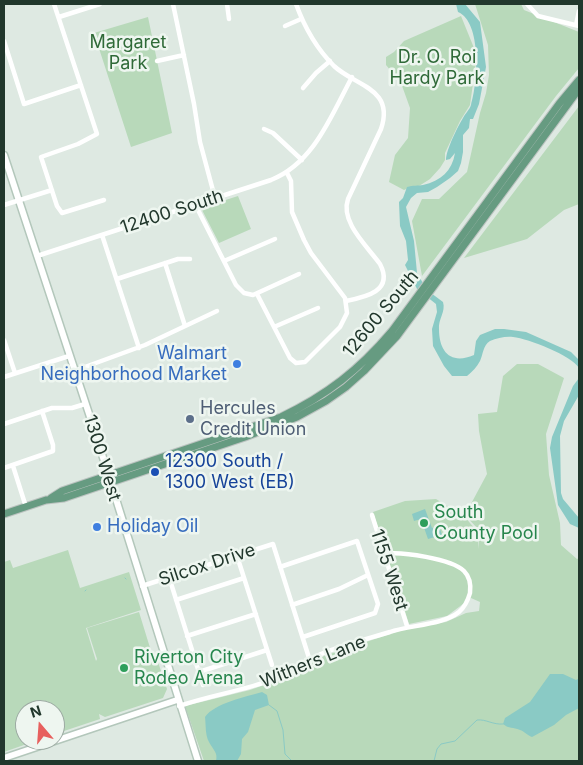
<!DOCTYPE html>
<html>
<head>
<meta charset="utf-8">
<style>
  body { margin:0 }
  #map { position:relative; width:583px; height:765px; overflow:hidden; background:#dee9e2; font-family:Inter,sans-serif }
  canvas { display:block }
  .frame { position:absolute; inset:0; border:5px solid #21372c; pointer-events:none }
  .north { position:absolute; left:15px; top:700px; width:50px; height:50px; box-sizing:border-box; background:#eef6f0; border:1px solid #9caaa2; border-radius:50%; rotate:342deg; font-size:14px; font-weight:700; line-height:20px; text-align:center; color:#21372c }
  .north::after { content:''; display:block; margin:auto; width:18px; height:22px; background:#e7605e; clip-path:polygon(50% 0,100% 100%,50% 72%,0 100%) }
</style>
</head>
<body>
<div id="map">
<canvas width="583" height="765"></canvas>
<div class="frame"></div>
<div class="north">N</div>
</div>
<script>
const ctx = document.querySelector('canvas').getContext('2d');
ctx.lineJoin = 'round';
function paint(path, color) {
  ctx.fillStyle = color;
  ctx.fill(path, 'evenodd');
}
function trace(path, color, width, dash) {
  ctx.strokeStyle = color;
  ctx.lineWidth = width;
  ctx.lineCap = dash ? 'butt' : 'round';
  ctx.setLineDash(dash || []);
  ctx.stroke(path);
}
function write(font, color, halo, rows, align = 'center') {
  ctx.font = font + ' Inter,sans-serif';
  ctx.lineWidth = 5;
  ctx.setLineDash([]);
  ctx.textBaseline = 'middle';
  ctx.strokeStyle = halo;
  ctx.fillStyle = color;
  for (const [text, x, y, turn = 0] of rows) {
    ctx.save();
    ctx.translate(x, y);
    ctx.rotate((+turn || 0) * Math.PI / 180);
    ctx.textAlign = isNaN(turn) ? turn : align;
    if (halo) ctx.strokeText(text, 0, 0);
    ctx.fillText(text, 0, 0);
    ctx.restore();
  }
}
const green = new Path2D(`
  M475 4H521L524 10 579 32V68L556 96 422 276 412 221 422 199H439L467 172 480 113 486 93 489 75 488 45Z
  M461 16 474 48 476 62 470 105 460 121 445 153V160L440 168 430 179 419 186H413L404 190 389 182 395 155 408 138 410 108 401 83 386 65V57L394 52 404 41Z
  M148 17 172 133 131 147 94 33Z
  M579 106V204L564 210 527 239 464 258Z
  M238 196 251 229 219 243 201 208Z
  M517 364H538L564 378 546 434 549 475 560 523 561 545 577 559 579 558V761H204L185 706 250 690 284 678 324 656 405 629 446 622 466 613 479 611 480 602 471 598 447 616 409 624 373 512 405 501 436 499 464 516 476 530 479 549 478 529 465 515 487 474 479 431 478 414 497 412 503 376Z
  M68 550 80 588 129 572 141 610 86 628 96 661 97 659 87 628 139 612 151 651 155 653 167 689 163 698 105 717 99 714 100 719 55 734V710H25V740H38L4 752V562L10 560 13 568Z`);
const water = new Path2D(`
  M456 4H465L480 22 486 67 479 104 473 119H470L469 128 463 135V152L461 163 458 171 450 178 437 187 428 192 417 193 411 198 406 207 414 241 417 273 427 290 443 302C446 312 438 319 439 329 439 352 451 365 474 355L476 341 480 335 495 329H504L526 332 571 352 579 360V368C571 355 529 339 513 337 506 336 497 338 490 341 483 345 483 355 480 361 477 367 472 372 467 376H452L444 366 433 346 432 329 437 312 436 304 417 289 405 265 408 260 406 241 400 226 399 202 403 198 407 187C413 185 418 186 423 185 441 181 452 171 455 153L450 159 446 160C446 150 458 126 463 118 465 114 470 109 471 105 478 83 482 22 458 12Z
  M579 378V395L564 421 560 436 561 493 563 499 579 518V528L570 524 558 505 550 448 552 437 573 386Z
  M425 509 432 528 439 526 442 535 428 539 421 519 414 521 412 514Z
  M579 651V708L566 715 554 725 532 737C527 735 524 731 520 730 513 727 509 729 503 724L505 718 530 702 550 674H563L576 680 578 679Z
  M262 692 267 695 269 705 255 710 248 732 242 739 241 754 237 761H216C218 752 213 750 209 742 205 735 206 725 205 717 215 703 245 697 262 692Z`);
const stream = new Path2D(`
  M125 578 126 579
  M85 591 86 590
  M269 705 277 711 283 730 285 754 292 761
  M434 761 437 749 441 744 455 741 477 720C486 719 493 725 503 724`);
const street = new Path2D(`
  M54 4 97 134 78 144 41 157 57 206 62 213 104 200
  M173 4 194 104 200 142 215 198
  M227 4 229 19
  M296 4C304 26 317 49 334 66 355 86 395 88 381 129L348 199C340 222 367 246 380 264 394 291 366 297 346 301
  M527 4 538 16 579 26
  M59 17 100 4
  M576 25 579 11
  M285 26 301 19
  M4 41 24 104 81 85
  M157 61 184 55
  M303 88 316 73 330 61
  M264 129 273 133 302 160
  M195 204 236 285 244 293 253 295 299 274
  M4 205 52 190
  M102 235 139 348
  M37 256 271 180C314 163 331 116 352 77
  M224 261 275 239
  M165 263 185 326
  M117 279 178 259H190
  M257 294 290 358 296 363 305 362 340 327 347 313 345 298 311 253 304 240 292 212 291 181 287 173
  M274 327 318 308
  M4 340 15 373
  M74 371 145 345 217 311
  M4 377 69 356
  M4 424 52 408H72L85 404
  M13 466 26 507
  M4 468 53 451V445L42 411
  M372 515 407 626
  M237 556 272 665
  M280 567 357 541 378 604 375 613 303 637
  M169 577 203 685
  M142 586 273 544 310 661
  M176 600 244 578
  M292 605 339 589 368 575
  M187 636 256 614
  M199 672 267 650
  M179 706C211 695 243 691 274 679 291 673 305 662 321 654 343 645 367 639 390 632 410 625 443 625 459 612 465 607 468 600 470 593 471 585 470 577 464 571 452 559 401 551 384 554`);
const secondary = new Path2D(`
  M4 155 95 432 198 761
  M4 758 177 700`);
const primary = new Path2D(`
  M51 498 62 491 281 417C327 395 359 370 392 331L559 104 579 80
  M4 514 46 500 64 498 245 437 297 417 326 401 346 387 364 371 397 336 579 89`);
const markers = [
  [237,364,5,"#3f7fe0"],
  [190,419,5,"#5c6f8a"],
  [155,472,5,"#1a4fb4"],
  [424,523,5,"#2e9e5b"],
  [97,527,5,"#3f7fe0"],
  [124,668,5,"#2e9e5b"]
];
const parkNames = [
  ["Margaret",128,43],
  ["Park",128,64],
  ["Dr. O. Roi",437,58],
  ["Hardy Park",437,79]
];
const streetNames = [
  ["12400 South",172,212,-18],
  ["12600 South",381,314,-50],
  ["1300 West",102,458,73],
  ["Silcox Drive",207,565,-18],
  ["1155 West",389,570,72],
  ["Withers Lane",313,662,-22]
];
const shopNames = [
  ["Walmart",227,354],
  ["Neighborhood Market",227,375],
  ["Holiday Oil",107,527,"left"]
];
const serviceNames = [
  ["Hercules",200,409],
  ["Credit Union",200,430]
];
const transitNames = [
  ["12300 South /",165,462],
  ["1300 West (EB)",165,483]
];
const leisureNames = [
  ["South",434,513],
  ["County Pool",434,534],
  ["Riverton City",134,658],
  ["Rodeo Arena",134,679]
];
paint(green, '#b8d9ba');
paint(water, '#8acac5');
trace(stream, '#8acac5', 1);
trace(secondary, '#b3c7bb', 9);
trace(primary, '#bcc3c0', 9);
trace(street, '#fff', 4.5);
trace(secondary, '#fff', 6);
trace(primary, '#669b81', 7);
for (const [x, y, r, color] of markers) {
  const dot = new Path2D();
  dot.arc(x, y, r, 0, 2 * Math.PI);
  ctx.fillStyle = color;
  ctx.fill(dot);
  trace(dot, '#eef6f0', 2);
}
write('18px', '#2f6a38', '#eef6f0', parkNames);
write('18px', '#21372c', '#eef6f0', streetNames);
write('18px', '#366cbe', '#eef6f0', shopNames, 'right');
write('18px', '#4e5e75', '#eef6f0', serviceNames, 'left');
write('18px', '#164399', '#eef6f0', transitNames, 'left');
write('18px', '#27864d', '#eef6f0', leisureNames, 'left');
</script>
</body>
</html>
